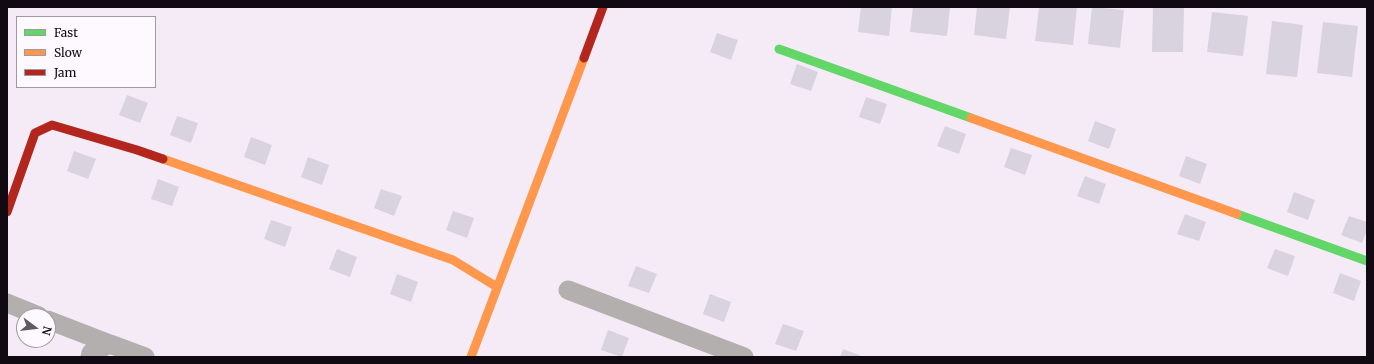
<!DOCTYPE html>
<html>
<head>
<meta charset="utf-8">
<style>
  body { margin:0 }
  #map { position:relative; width:1374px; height:364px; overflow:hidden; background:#f4ebf7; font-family:Merriweather,serif }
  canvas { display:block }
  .frame { position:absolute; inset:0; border:8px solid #110a13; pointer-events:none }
  .legend { position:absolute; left:16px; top:16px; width:140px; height:72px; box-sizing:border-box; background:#fdf9fe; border:1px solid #9f99a0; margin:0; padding:5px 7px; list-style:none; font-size:12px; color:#110a13 }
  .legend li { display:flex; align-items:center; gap:8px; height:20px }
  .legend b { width:20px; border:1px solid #9f99a0 }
  .north { position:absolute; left:16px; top:308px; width:40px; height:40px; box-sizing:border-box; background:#fdf9fe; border:1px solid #9f99a0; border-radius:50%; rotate:105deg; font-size:11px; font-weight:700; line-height:16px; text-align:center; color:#110a13 }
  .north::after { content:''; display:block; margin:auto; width:14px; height:18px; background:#605963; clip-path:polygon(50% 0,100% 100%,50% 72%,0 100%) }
</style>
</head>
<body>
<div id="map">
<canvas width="1374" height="364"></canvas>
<div class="frame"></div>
<ul class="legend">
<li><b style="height:5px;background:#63d668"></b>Fast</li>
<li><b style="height:5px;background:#ff974d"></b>Slow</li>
<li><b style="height:5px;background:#b3261e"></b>Jam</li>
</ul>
<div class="north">N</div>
</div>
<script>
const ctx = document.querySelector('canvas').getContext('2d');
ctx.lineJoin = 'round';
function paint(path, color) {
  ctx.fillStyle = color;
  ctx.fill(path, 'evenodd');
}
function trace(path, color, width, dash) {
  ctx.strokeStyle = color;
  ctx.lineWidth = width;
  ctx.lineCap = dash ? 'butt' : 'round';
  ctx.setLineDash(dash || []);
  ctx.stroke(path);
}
const building = new Path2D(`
  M861 7H892L889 36 858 32Z
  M913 7H950L947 36 910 32Z
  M977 7H1010L1006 39 974 35Z
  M1039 7H1077L1073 45 1035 41Z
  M1092 7 1124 10 1120 48 1088 44Z
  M1153 7H1184L1183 52H1152Z
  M1212 12 1248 16 1243 56 1207 52Z
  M1272 21 1303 25 1297 77 1266 74Z
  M1323 22 1358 26 1352 77 1317 73Z
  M717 33 738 40 731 60 710 52Z
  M797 64 818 72 811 91 790 84Z
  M127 95 148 103 140 123 119 115Z
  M866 97 887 104 880 124 859 117Z
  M177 116 198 123 191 143 170 135Z
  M1095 121 1116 129 1109 149 1088 141Z
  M945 126 966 134 959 154 937 146Z
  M251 137 272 145 265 165 244 157Z
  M1011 148 1032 155 1025 175 1004 167Z
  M74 151 96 159 88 179 67 171Z
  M1186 156 1207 164 1200 184 1179 176Z
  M308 157 329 165 322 185 301 177Z
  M1085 176 1106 184 1099 204 1077 196Z
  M158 179 179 187 172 206 151 199Z
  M381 189 402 196 394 216 374 208Z
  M1294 192 1315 200 1308 220 1287 212Z
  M453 211 474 218 467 238 446 230Z
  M1185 214 1206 222 1199 241 1177 234Z
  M1349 216 1367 222V230L1362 243 1341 235Z
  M271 220 292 227 285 247 264 239Z
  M337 249 357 257 350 277 329 269Z
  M1275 249 1295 256 1288 276 1267 268Z
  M636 266 657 274 649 293 628 286Z
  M1340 273 1361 281 1354 301 1333 293Z
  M397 274 418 282 411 302 390 294Z
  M710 294 731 302 724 322 703 314Z
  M783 324 804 331 796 351 775 344Z
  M608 330 629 338 622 357 601 350Z
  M843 349 864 357H840Z`);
const street = new Path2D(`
  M568 290 744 357
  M7 303 39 316
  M48 320 110 344
  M90 357 91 353 110 344 145 357`);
const fast = new Path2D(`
  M779 49 971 118
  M1237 214 1367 261`);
const slow = new Path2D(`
  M971 118 1237 214
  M163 159 453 260 497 287
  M471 357 584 58`);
const jam = new Path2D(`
  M584 58 603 7
  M7 212 35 133 52 125 137 150 163 159`);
paint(building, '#d9d3df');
trace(street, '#b4afaf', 19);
trace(fast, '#63d668', 9);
trace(slow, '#ff974d', 9);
trace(jam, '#b3261e', 9);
</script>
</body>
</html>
